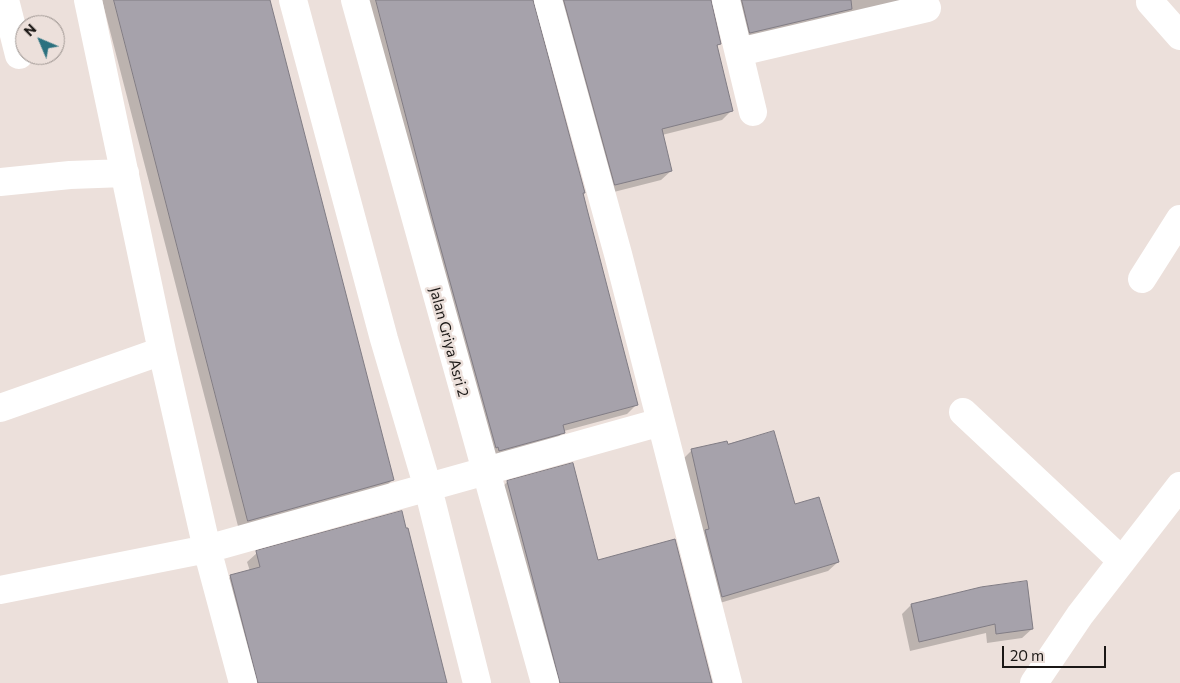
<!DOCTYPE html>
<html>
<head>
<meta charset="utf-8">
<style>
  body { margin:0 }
  #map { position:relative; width:1180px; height:683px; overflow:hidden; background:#ece0db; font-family:Commissioner,sans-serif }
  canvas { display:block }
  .north { position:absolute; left:15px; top:15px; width:50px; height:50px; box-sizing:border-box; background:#ece0db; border:1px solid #98908c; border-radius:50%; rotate:315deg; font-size:14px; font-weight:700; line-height:20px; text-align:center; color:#1b1816 }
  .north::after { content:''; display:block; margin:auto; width:18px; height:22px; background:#2b717f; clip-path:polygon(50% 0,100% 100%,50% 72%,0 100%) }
  .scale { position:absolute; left:1002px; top:646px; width:104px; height:22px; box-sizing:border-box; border:2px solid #1b1816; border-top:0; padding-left:6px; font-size:15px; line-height:18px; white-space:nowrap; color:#1b1816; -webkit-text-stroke:4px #ece0db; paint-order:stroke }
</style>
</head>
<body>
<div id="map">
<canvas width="1180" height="683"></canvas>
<div class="north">N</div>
<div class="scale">20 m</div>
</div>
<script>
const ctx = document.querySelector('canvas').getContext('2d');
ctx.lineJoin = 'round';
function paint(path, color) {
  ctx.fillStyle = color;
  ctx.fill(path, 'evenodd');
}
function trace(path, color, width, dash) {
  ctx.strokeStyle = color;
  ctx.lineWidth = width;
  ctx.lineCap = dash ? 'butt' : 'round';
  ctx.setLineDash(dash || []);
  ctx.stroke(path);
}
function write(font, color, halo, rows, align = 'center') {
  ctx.font = font + ' Commissioner,sans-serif';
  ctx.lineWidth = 5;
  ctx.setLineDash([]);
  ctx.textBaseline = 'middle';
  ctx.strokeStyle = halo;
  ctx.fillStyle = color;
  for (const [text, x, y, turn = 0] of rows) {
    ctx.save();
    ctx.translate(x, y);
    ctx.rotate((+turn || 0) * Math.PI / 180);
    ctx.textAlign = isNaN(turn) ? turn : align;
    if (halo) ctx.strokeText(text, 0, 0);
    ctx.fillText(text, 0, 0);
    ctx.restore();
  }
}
const shadow = new Path2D(`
  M102 0H269L392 480 383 490 239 530Z
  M364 0H532L584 193 582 194 637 404 627 414 564 431 554 442 490 460Z
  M550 0H710L719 44 716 47 731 111 722 120 662 135 671 171 661 180 606 194Z
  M729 0H909L741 42Z
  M727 446 838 562 828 571 713 605 682 460 692 450Z
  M507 482 597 561 711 683H549L498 492Z
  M257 553 446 683H247L221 586 231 576 250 571 247 562Z
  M911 605 1032 629 1022 638 987 643 986 633 910 651 902 614Z`);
const building = new Path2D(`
  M114 0H270L394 480 248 521Z
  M376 0H533L585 193H583L587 209 638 405 563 425 565 433 499 451 498 447 496 448 432 217Z
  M564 0H711L721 44 717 45 733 111 662 129 672 171 615 185Z
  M742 0H851L852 9 750 33Z
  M774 431 795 504 819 497 839 562 722 597 705 530 709 529 691 449 727 441 728 444Z
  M573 463 598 560 675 539 712 683H560L507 481Z
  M402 511 406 528H408L447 683H258L230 575 260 567 256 551Z
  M1027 581 1033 629 996 634 995 624 919 642 911 604 981 587Z`);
const minor = new Path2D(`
  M5 0 19 55
  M88 0 162 351 207 549 243 683
  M293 0 384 339 428 488 477 683
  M355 0 545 683
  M548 0 618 254 728 683
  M726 0 753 112
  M1150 2 1180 36
  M739 52 927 8
  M0 182 70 175 125 173
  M1142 279 1180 219
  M0 408 162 351
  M963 412 1122 561
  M0 590 207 549 661 422
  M1034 683 1080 615 1180 486`);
const streetNames = [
  ["Jalan Griya Asri 2",449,342,75]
];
paint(shadow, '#0003');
paint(building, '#a6a2ab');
trace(building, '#807c84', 1);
trace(minor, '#fff', 28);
write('15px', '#1b1816', '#ece0db', streetNames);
</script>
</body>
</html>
